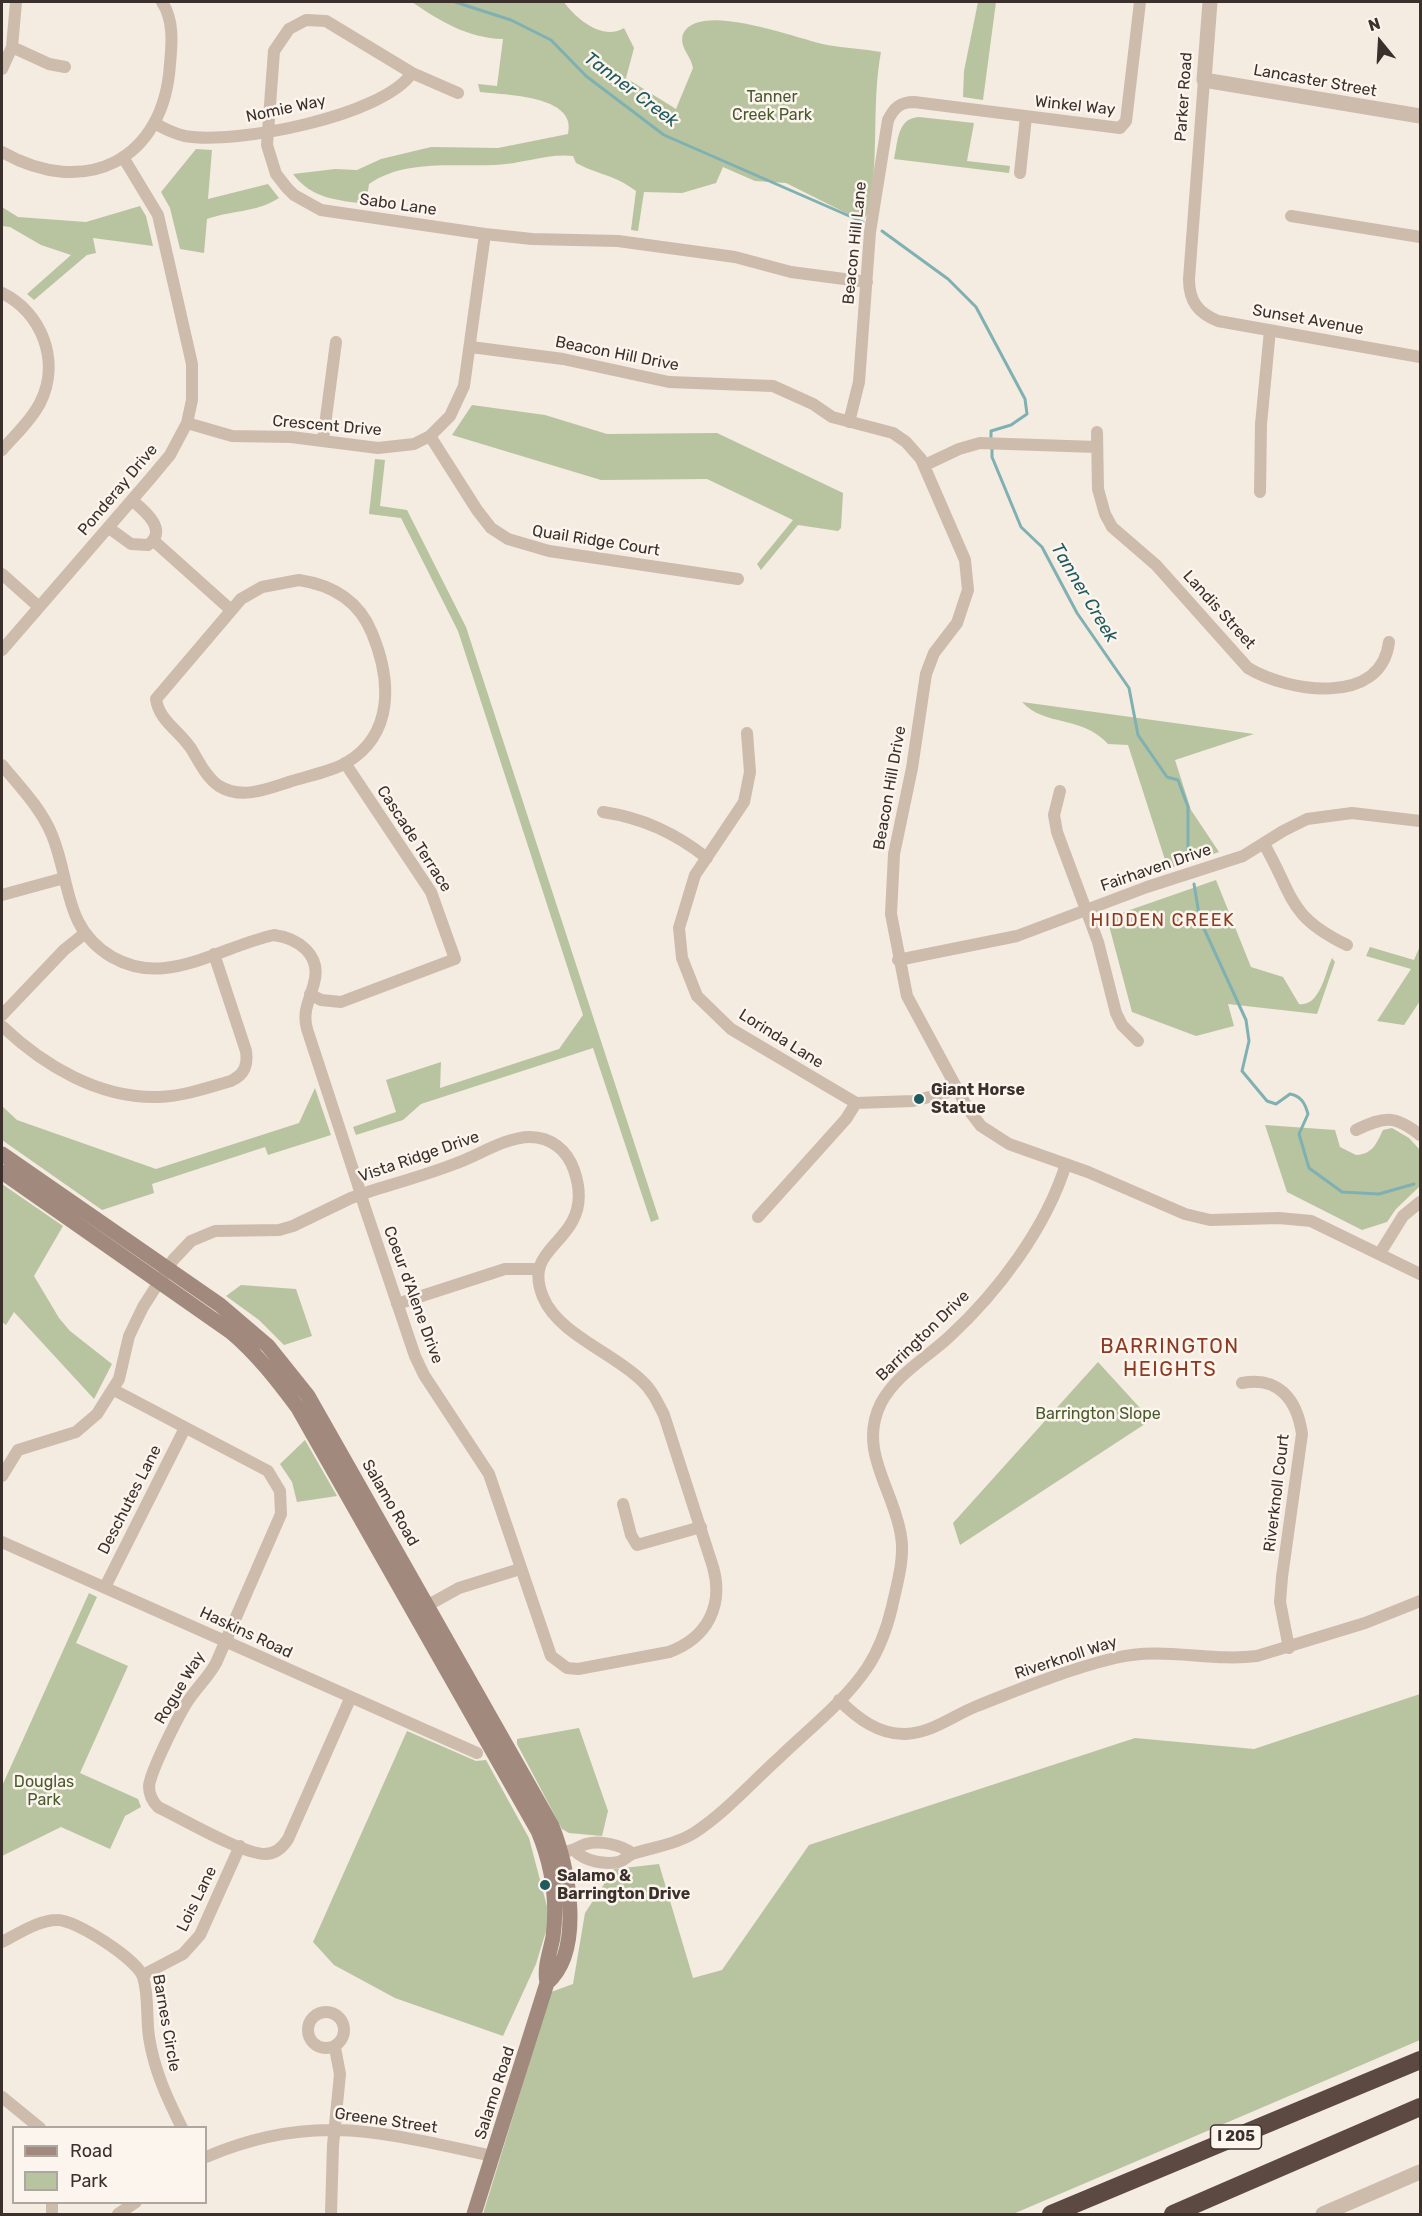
<!DOCTYPE html>
<html>
<head>
<meta charset="utf-8">
<style>
  body { margin:0 }
  #map { position:relative; width:1422px; height:2216px; overflow:hidden; background:#f4ebe1; font-family:Rubik,sans-serif }
  canvas { display:block }
  .frame { position:absolute; inset:0; border:3px solid #3b302b; pointer-events:none }
  .legend { position:absolute; left:12px; top:2126px; width:195px; height:78px; box-sizing:border-box; background:#fbf5ee; border:2px solid #aea6a0; margin:0; padding:8px 10px; list-style:none; font-size:18px; color:#3b302b }
  .legend li { display:flex; align-items:center; gap:12px; height:30px }
  .legend b { width:30px; border:2px solid #aea6a0 }
  .north { position:absolute; left:1350px; top:12px; width:60px; height:60px; -webkit-text-stroke:4px #fbf5ee; paint-order:stroke; rotate:342deg; font-size:16px; font-weight:700; line-height:24px; text-align:center; color:#3b302b }
  .north::after { content:''; display:block; margin:auto; width:21px; height:27px; background:#3b302b; clip-path:polygon(50% 0,100% 100%,50% 72%,0 100%) }
</style>
</head>
<body>
<div id="map">
<canvas width="1422" height="2216"></canvas>
<div class="frame"></div>
<ul class="legend">
<li><b style="height:8px;background:#a18a7d"></b>Road</li>
<li><b style="height:16px;background:#b8c4a0"></b>Park</li>
</ul>
<div class="north">N</div>
</div>
<script>
const ctx = document.querySelector('canvas').getContext('2d');
ctx.lineJoin = 'round';
function paint(path, color) {
  ctx.fillStyle = color;
  ctx.fill(path, 'evenodd');
}
function trace(path, color, width, dash) {
  ctx.strokeStyle = color;
  ctx.lineWidth = width;
  ctx.lineCap = dash ? 'butt' : 'round';
  ctx.setLineDash(dash || []);
  ctx.stroke(path);
}
function write(font, color, halo, rows, align = 'center') {
  ctx.font = font + ' Rubik,sans-serif';
  ctx.lineWidth = 5;
  ctx.setLineDash([]);
  ctx.textBaseline = 'middle';
  ctx.strokeStyle = halo;
  ctx.fillStyle = color;
  for (const [text, x, y, turn = 0] of rows) {
    ctx.save();
    ctx.translate(x, y);
    ctx.rotate((+turn || 0) * Math.PI / 180);
    ctx.textAlign = isNaN(turn) ? turn : align;
    if (halo) ctx.strokeText(text, 0, 0);
    ctx.fillText(text, 0, 0);
    ctx.restore();
  }
}
const green = new Path2D(`
  M412 2H564C576 19 603 41 624 28L634 48 626 78 676 109 693 68C691 55 679 48 683 34 699 0 797 39 827 45 845 48 863 49 881 52 871 105 880 160 868 213L864 219 856 218 786 183 755 181 723 167 716 183 682 193 644 192 638 231 631 230 636 191C615 175 599 175 576 163L573 156C550 153 521 164 495 165 454 167 405 159 369 184L366 204C337 200 312 199 293 174L335 169 357 170 381 159 431 147 498 148 568 134C578 95 504 95 480 92L478 84 497 86 503 39C467 38 440 21 412 2Z
  M978 2H996L983 100 963 97 964 71Z
  M919 117 974 123 967 161 1010 166 1009 173 894 159C898 142 897 118 919 117Z
  M196 149 212 150 208 199 268 184 279 198C256 213 232 210 207 219L204 253 180 249 170 208 161 192Z
  M140 206 146 216 153 246 93 238 96 253 87 255 34 300 27 294 71 255 41 245 10 227 2 226V207L18 217 86 222Z
  M472 405 545 415 607 434 717 433 843 493 841 528 838 531 798 525 761 570 757 564 793 520 707 479 601 480 452 435Z
  M375 459 385 460 380 506 407 510 466 627 659 1219 651 1222 593 1048 421 1104 403 1120 356 1135 353 1127 396 1112 386 1080 441 1062 440 1088 559 1049 583 1015 458 631 401 518 369 514Z
  M1022 702 1254 734 1175 760 1191 810 1219 852 1168 869 1128 745 1108 744C1082 715 1045 727 1022 702Z
  M1216 880 1251 967 1283 977 1299 1004C1320 1007 1325 973 1332 958L1335 962 1317 1014 1228 1004 1234 1026 1196 1036 1132 1012 1107 918Z
  M1420 946V1001L1404 1025 1377 1021 1411 969 1366 956 1370 947 1414 960Z
  M315 1088 331 1135 268 1155 265 1147 152 1184 154 1193 102 1210 2 1140V1106L17 1120 156 1169 299 1123Z
  M1265 1125 1335 1130 1340 1147 1356 1155C1373 1154 1376 1144 1383 1130L1392 1128 1409 1138 1420 1150V1186L1396 1209 1387 1222 1362 1230 1287 1192Z
  M2 1184 63 1226 34 1276 59 1318 70 1331 112 1364 94 1399 14 1312 6 1325 2 1322Z
  M241 1285 296 1289 312 1336 284 1345 259 1320 226 1296Z
  M1098 1362 1151 1420 960 1545 953 1523Z
  M305 1440 337 1496 297 1502 292 1482 280 1464Z
  M89 1593 97 1597 76 1643 128 1666 80 1773 138 1799 141 1807 125 1816 110 1849 61 1827 2 1856V1786Z
  M1420 1694V2040L1013 2214H483L551 1992 573 1984 585 1913 614 1869 659 1864 693 1978 722 1970 809 1845 1135 1738 1254 1749Z
  M579 1728 608 1811 602 1836 569 1833 562 1829 517 1744V1739Z
  M407 1731 476 1761 486 1760 529 1838 550 1918 536 1964 503 2036 395 1998 334 1965 313 1942Z`);
const stream = new Path2D(`
  M455 2 511 20 551 40 586 76 664 135 863 222
  M882 231 948 279 976 307 1025 399 1027 414 1011 425 991 431V439
  M992 448V457L1021 527 1042 547 1077 613 1129 688 1138 735 1167 777 1178 780 1188 807V857
  M1194 884 1200 920 1246 1020 1249 1041 1242 1071 1267 1101 1276 1104 1290 1094C1301 1096 1305 1103 1308 1114L1299 1134 1309 1168 1342 1192 1379 1194 1414 1184`);
const minor = new Path2D(`
  M12 47 49 64 65 67
  M2 69 12 47 16 2
  M1204 80 1189 279C1189 301 1198 313 1218 321L1420 357
  M458 93 412 73 326 21 306 20 289 29 274 51 267 145 276 174 287 188 294 195 321 210 485 234 532 239 618 241 735 257 791 272 867 282
  M156 124C165 129 175 134 185 136 236 145 383 116 412 73
  M2 152C85 199 164 161 170 64 172 43 174 20 162 2
  M1020 173 1026 117
  M1291 216 1420 237
  M2 293C42 312 61 362 40 403 31 421 14 436 2 450
  M471 347 563 359 669 382 773 386 813 404 832 417 893 433 906 442 921 459 965 560 968 590 957 623 934 653 926 674 912 768 894 854 891 914 907 996 968 1109 981 1126 1009 1144 1088 1172 1185 1214 1210 1220 1279 1218 1311 1221 1420 1274
  M849 422 859 382 870 232 888 120C894 108 900 102 914 102L1120 128 1126 121 1140 2
  M187 423 232 436 291 437 378 448 414 444 430 436 450 416 464 386 485 234
  M1097 432 1098 489 1105 514 1112 527 1156 565 1248 668C1288 692 1381 707 1389 642
  M430 436 477 510 491 528 508 539 549 551 738 579
  M323 440 336 342
  M925 465 959 449 980 443 1096 447
  M1260 492 1261 424 1270 330
  M109 528 131 544 148 545C168 530 146 512 133 501
  M154 541 231 610
  M2 574 39 607
  M299 580C333 585 359 601 372 633 391 679 395 734 346 763 330 772 307 776 289 782 267 789 242 800 219 786 207 778 199 762 192 750 180 731 159 721 156 699L241 599 262 587Z
  M2 650 150 479 170 455 187 423 192 400V364L158 215 123 157
  M747 733 750 772 744 802 695 875 679 928 682 958 697 996 731 1029 856 1103 913 1101 957 1090
  M2 765C20 787 41 808 52 835 71 881 63 928 112 957 128 966 147 970 165 968 202 964 237 943 274 935 298 938 322 955 314 983 310 1000 302 1011 307 1029L358 1185 364 1205 415 1356 424 1375 489 1474 551 1656 567 1668 578 1669 669 1652C707 1638 724 1606 713 1567L664 1415C658 1403 652 1390 642 1381 614 1353 558 1334 543 1297 527 1258 556 1250 572 1222 581 1206 580 1187 574 1170 567 1150 551 1137 530 1137 506 1137 479 1155 457 1163 429 1174 400 1182 371 1191L351 1198 293 1226 279 1230 215 1231 191 1241 173 1260 143 1307 129 1336 119 1379 97 1414 76 1432 18 1450 2 1476
  M1060 791 1054 815 1057 832 1098 942 1116 1013 1122 1025 1138 1041
  M603 812C643 818 675 833 707 858
  M1264 844C1294 896 1287 916 1347 945
  M2 895 64 878
  M898 960 1017 936 1147 887 1243 856 1283 831 1307 819 1352 813 1420 821
  M310 994 321 1000 341 1002 455 959 431 892 345 763
  M2 1015 64 950 84 934
  M2 1026C43 1065 99 1099 159 1097 184 1096 207 1088 231 1081 245 1074 248 1065 246 1051L214 954
  M1356 1130C1385 1116 1395 1115 1420 1135
  M758 1217 846 1119 856 1103
  M1380 1253 1403 1216 1420 1202
  M397 1304 505 1269H539
  M1242 1383C1278 1376 1297 1399 1302 1434L1282 1577 1280 1602 1289 1648
  M114 1390 268 1471 280 1491 281 1514 216 1663C208 1678 195 1689 186 1704 177 1719 151 1770 149 1786 149 1794 152 1801 158 1807 181 1818 242 1854 265 1854 275 1854 283 1847 288 1839L350 1699
  M623 1504 631 1535 637 1545 701 1527
  M2 1542 477 1753
  M105 1587 185 1428
  M421 1609 459 1588 520 1569
  M839 1700C857 1718 879 1735 906 1734 932 1733 954 1715 977 1706 1022 1688 1069 1669 1115 1658 1162 1646 1210 1662 1257 1656L1365 1623 1420 1601
  M568 1851C576 1850 579 1846 586 1844 600 1840 621 1845 632 1853
  M575 1851C585 1861 604 1865 619 1862 625 1860 629 1854 635 1853 655 1847 676 1844 694 1833 726 1812 752 1782 780 1757 809 1729 844 1702 867 1668 879 1650 887 1628 892 1607 897 1584 905 1558 901 1536 894 1489 857 1451 881 1403 896 1375 926 1358 949 1337 998 1292 1046 1228 1066 1164
  M2 1942C18 1934 38 1920 57 1920 75 1919 138 1960 143 1977 149 1996 146 2017 149 2037 154 2070 167 2098 182 2128
  M143 1975 183 1954 200 1935 240 1846
  M308 2030a18 18 0 1 1 36 0a18 18 0 1 1-36 0Z
  M2 2097 40 2128
  M206 2157C314 2111 383 2133 493 2156
  M52 2214V2202
  M118 2214 136 2202
  M331 2214 333 2145 340 2074 335 2048`);
const tertiary = new Path2D(`
  M1210 2 1204 80 1420 116
  M1323 2214 1420 2172`);
const secondary = new Path2D(`
  M2 1154 220 1305 268 1346 308 1396 552 1826C568 1866 585 1950 547 1983
  M2 1172 231 1332C257 1354 277 1380 298 1408L538 1831C552 1865 558 1900 553 1937 550 1953 544 1966 547 1983L474 2214`);
const motorway = new Path2D(`
  M1051 2214 1420 2060
  M1173 2214 1420 2107`);
const markers = [
  [919,1099,6,"#1f5a5e"],
  [545,1885,6,"#1f5a5e"]
];
const shields = [
  [1236,2137,51]
];
const shieldNames = [
  ["I 205",1236,2137]
];
const streetNames = [
  ["Lancaster Street",1315,81,10],
  ["Parker Road",1184,97,-86],
  ["Winkel Way",1075,106,6],
  ["Nomie Way",286,109,-12],
  ["Sabo Lane",398,205,8],
  ["Beacon Hill Lane",855,243,-84],
  ["Sunset Avenue",1308,320,10],
  ["Beacon Hill Drive",617,354,11],
  ["Crescent Drive",327,426,5],
  ["Ponderay Drive",118,490,-50],
  ["Quail Ridge Court",596,541,9],
  ["Landis Street",1219,610,48],
  ["Beacon Hill Drive",890,788,-80],
  ["Cascade Terrace",414,839,57],
  ["Fairhaven Drive",1156,868,-19],
  ["Lorinda Lane",781,1039,32],
  ["Vista Ridge Drive",419,1157,-19],
  ["Coeur d'Alene Drive",413,1295,70],
  ["Barrington Drive",923,1336,-44],
  ["Riverknoll Court",1277,1493,-83],
  ["Deschutes Lane",130,1500,-63],
  ["Salamo Road",390,1503,60],
  ["Haskins Road",246,1633,25],
  ["Riverknoll Way",1066,1658,-18],
  ["Rogue Way",180,1688,-59],
  ["Lois Lane",197,1899,-64],
  ["Barnes Circle",166,2023,80],
  ["Salamo Road",495,2093,-72],
  ["Greene Street",386,2121,8]
];
const parkNames = [
  ["Tanner",772,97],
  ["Creek Park",772,115],
  ["Barrington Slope",1098,1414],
  ["Douglas",44,1782],
  ["Park",44,1800]
];
const poiNames = [
  ["Giant Horse",931,1090],
  ["Statue",931,1108],
  ["Salamo &",557,1876],
  ["Barrington Drive",557,1894]
];
const waterNames = [
  ["Tanner Creek",631,90,37],
  ["Tanner Creek",1084,593,59]
];
const neighbourhoodNames = [
  ["HIDDEN CREEK",1163,921]
];
const quarterNames = [
  ["BARRINGTON",1170,1347],
  ["HEIGHTS",1170,1370]
];
paint(green, '#b8c4a0');
trace(stream, '#7fb0b2', 3);
trace(minor, '#cdbbac', 12);
trace(tertiary, '#cdbbac', 15);
trace(secondary, '#a18a7d', 15);
trace(motorway, '#5c4a42', 18);
for (const [x, y, r, color] of markers) {
  const dot = new Path2D();
  dot.arc(x, y, r, 0, 2 * Math.PI);
  ctx.fillStyle = color;
  ctx.fill(dot);
  trace(dot, '#fbf5ee', 2);
}
for (const [x, y, w] of shields) {
  const box = new Path2D();
  box.roundRect(x - w / 2, y - 12, w, 24, 4.5);
  ctx.fillStyle = '#fbf5ee';
  ctx.fill(box);
  trace(box, '#3b302b', 1.5);
}
write('bold 15px', '#3b302b', null, shieldNames);
write('16px', '#3b302b', '#fbf5ee', streetNames);
write('16px', '#4a5a2e', '#fbf5ee', parkNames);
write('bold 16px', '#3b302b', '#fbf5ee', poiNames, 'left');
write('italic 18px', '#1f5a5e', '#fbf5ee', waterNames);
ctx.letterSpacing = '1.5px';
write('18px', '#8c3b22', '#fbf5ee', neighbourhoodNames);
ctx.letterSpacing = '0px';
ctx.letterSpacing = '1.5px';
write('20px', '#8c3b22', '#fbf5ee', quarterNames);
ctx.letterSpacing = '0px';
</script>
</body>
</html>
